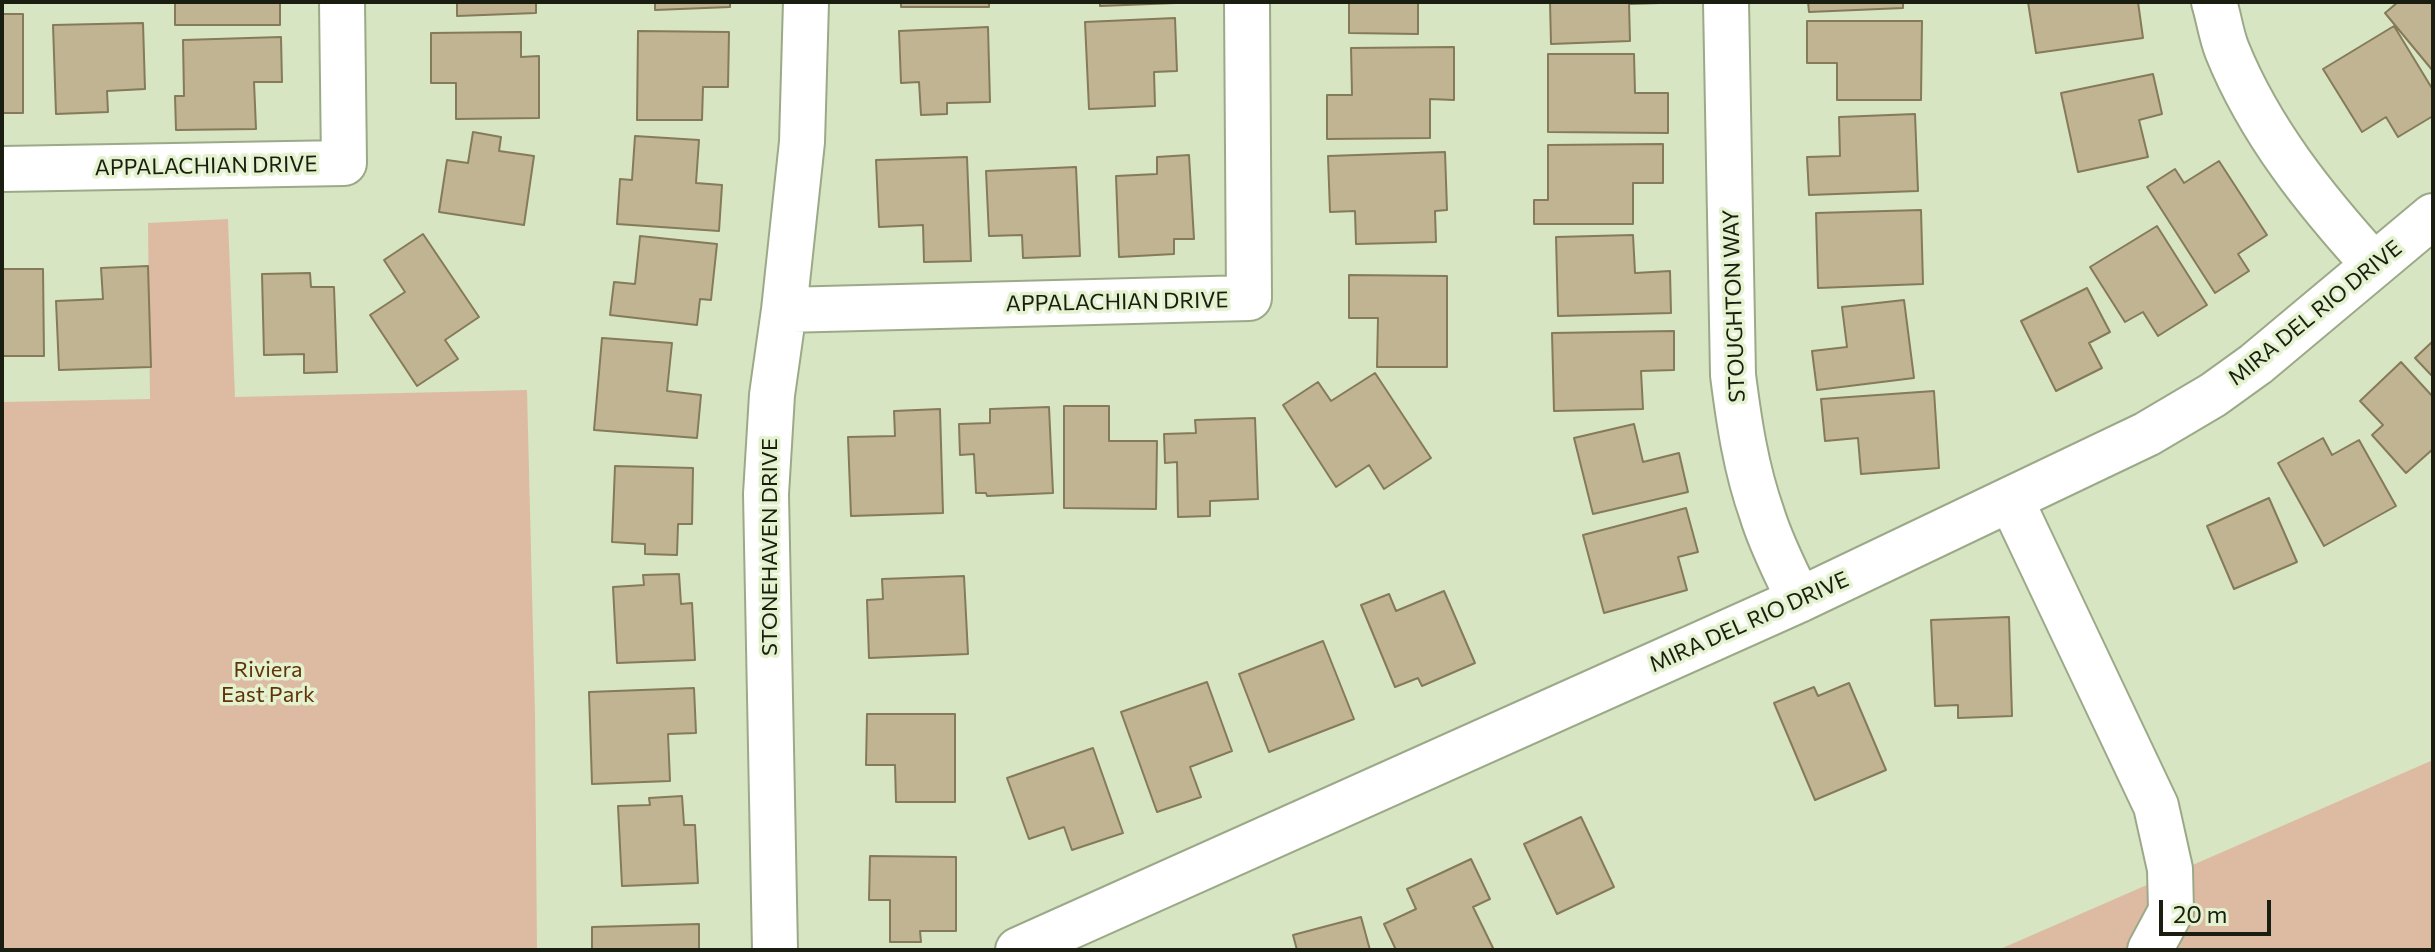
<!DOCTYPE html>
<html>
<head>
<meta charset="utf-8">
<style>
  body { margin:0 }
  #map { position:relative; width:2435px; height:952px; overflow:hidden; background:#d7e5c2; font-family:Commissioner,sans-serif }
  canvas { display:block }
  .frame { position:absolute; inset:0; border:4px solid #191e11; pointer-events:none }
  .scale { position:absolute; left:2159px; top:900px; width:112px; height:36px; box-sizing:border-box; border:4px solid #191e11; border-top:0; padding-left:10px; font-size:24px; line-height:28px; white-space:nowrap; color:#191e11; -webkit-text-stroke:6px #e4f2cf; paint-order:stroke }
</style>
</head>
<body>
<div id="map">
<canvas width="2435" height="952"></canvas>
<div class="frame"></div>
<div class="scale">20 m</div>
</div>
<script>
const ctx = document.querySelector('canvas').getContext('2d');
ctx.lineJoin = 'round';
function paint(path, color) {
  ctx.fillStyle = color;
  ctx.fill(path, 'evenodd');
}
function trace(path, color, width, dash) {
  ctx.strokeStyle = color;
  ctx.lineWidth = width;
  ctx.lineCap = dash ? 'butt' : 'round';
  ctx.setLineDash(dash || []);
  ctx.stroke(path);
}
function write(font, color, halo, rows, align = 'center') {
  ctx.font = font + ' Commissioner,sans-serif';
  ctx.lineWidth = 7;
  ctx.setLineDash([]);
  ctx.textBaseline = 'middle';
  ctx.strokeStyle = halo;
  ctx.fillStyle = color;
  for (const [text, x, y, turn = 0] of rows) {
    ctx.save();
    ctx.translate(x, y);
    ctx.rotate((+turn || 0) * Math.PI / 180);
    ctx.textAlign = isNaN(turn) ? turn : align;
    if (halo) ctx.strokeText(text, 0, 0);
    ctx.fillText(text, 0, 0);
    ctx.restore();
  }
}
const green = new Path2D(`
  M228 219 235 397 527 390 535 712 537 950H2V402L150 399 148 223Z
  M2433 760V950H1998Z`);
const building = new Path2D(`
  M175 2H280V25H175Z
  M457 2H536V13L457 16Z
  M655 2H730V7L655 10Z
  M901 2H989V7H901Z
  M1100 2H1176V3L1100 6Z
  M1329 2H1418V34L1349 33V3Z
  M1550 2H1660V3L1629 4 1630 41 1551 44Z
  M1808 2H1903V8L1809 12Z
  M2028 2H2138L2143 38 2036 53Z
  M2398 2H2433V71L2385 13Z
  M2 14H23V113H2Z
  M1175 18 1177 71 1154 72 1155 106 1089 109 1085 22Z
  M1807 21H1922L1921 100H1837V63H1807Z
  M143 23 145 89 107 91 108 112 56 114 53 25Z
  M2394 26 2433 90V116L2398 137 2386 117 2362 132 2323 69Z
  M988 27 990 102 947 103V114L921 115 919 82 901 83 899 31Z
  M638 31 729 32 728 87H703L702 120H637Z
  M521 32V57L539 56V118L456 119V83H431V33Z
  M281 37 282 82H254L256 129 176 130 175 96H184L183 40Z
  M1454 47V100L1430 99V138L1327 139V95H1352L1351 48Z
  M1548 54H1634L1635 93H1668V133L1548 132Z
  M2153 74 2162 114 2139 120 2148 157 2078 172 2061 93Z
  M1915 114 1918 191 1809 195 1807 157 1840 156 1839 117Z
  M473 132 501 137 499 151 534 156 524 225 439 212 447 160 468 163Z
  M635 136 699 140 696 183 722 185 719 231 617 224 620 179 632 180Z
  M1663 144V183H1633V224H1534V200H1548V145Z
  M1445 152 1447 210 1435 211 1436 242 1356 244 1355 211 1330 212 1328 156Z
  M1189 155 1194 239H1174V254L1119 257 1116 176 1157 174V157Z
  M967 157 971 261 924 262 923 225 879 227 876 160Z
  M2219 161 2267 235 2238 254 2249 271 2215 293 2147 187 2175 169 2184 183Z
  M1076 167 1080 256 1023 258 1022 235 989 236 986 171Z
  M1921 210 1923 284 1818 288 1816 213Z
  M2157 226 2207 305 2158 336 2143 312 2125 322 2090 267Z
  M423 234 479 317 445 340 458 359 417 386 370 315 405 292 384 260Z
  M1633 235 1635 273 1670 271 1671 313 1558 316 1556 237Z
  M640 236 717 244 711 300 700 299 697 325 610 315 614 282 635 284Z
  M148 266 151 367 59 370 56 301 103 299 101 268Z
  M2 269H43L44 356H2Z
  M310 273 311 287H334L337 372 304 373V354L264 355 262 274Z
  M1349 275 1447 276V367H1377L1378 318H1349Z
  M2087 288 2110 332 2089 343 2102 368 2056 391 2021 321Z
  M1904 300 1914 378 1817 390 1812 351 1847 347 1842 307Z
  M1674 331V370L1641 371 1643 409 1554 411 1552 333Z
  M602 338 672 343 667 391 701 395 697 438 594 430Z
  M2433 341V377L2415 358Z
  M2401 362 2433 397V449L2406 473 2372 435 2383 425 2360 401Z
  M1375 373 1431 458 1384 489 1369 465 1336 487 1283 405 1318 382 1331 401Z
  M1934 391 1939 468 1861 474 1858 438 1825 441 1821 399Z
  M1064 406H1109V441H1157L1156 509 1064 508Z
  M1049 407 1053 493 987 496 986 493H976L974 454 960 455 959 424 990 423V409Z
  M940 409 943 513 851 516 848 437 895 436 894 411Z
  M1255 418 1258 499 1210 501V516L1178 517 1177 462 1165 463 1164 434 1196 433 1195 420Z
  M1634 424 1643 462 1679 453 1688 492 1593 514 1574 438Z
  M2323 438 2332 455 2359 440 2396 506 2324 546 2278 463Z
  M615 466 693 468 692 524H678L677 555 645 554V544L612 542Z
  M2269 498 2297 562 2234 589 2207 526Z
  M1686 508 1698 552 1678 557 1687 590 1604 613 1583 535Z
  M679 574 681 604 692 603 695 660 617 663 613 587 644 585 643 575Z
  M964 576 968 654 869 658 867 600 883 599 882 579Z
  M1444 591 1475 663 1422 686 1418 678 1395 687 1361 605 1389 594 1396 611Z
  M2009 617 2012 716 1958 718V705L1935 706 1931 620Z
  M1323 641 1354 719 1269 752 1239 674Z
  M1207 682 1232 751 1190 767 1201 797 1157 812 1121 712Z
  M1849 683 1886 770 1815 800 1774 703 1814 687 1818 696Z
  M694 688 696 733 668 734 670 781 592 784 589 692Z
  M867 714H955V802H896L895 765H866Z
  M1093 748 1123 833 1072 850 1064 827 1029 839 1007 778Z
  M682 796 684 825H695L698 883 622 886 618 806 650 805 649 798Z
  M1581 817 1614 887 1557 914 1524 844Z
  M870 856 956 857V931H920L921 942H890V900H869Z
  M1471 859 1490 899 1473 907 1494 950H1396L1384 924 1416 909 1407 889Z
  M1361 917 1370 950H1297L1293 935Z
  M699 924V950H592V927Z`);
const minor = new Path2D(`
  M1726 2 1733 375C1739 422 1746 469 1762 514 1771 544 1786 572 1799 600
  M2214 2C2219 18 2221 35 2227 50 2260 132 2316 201 2374 265
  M2 169 344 163 342 2
  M784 310 1249 298 1247 2
  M2011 500 2156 806 2170 869 2171 911 2150 950
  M775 950 766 494 772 395 784 310 802 142 806 2
  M1018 950 1799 600 2147 434 2213 395 2256 364 2433 216`);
const streetNames = [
  ["APPALACHIAN DRIVE",206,166,-1],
  ["APPALACHIAN DRIVE",1117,302,-1],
  ["STOUGHTON WAY",1734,306,-92],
  ["MIRA DEL RIO DRIVE",2315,313,-39],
  ["STONEHAVEN DRIVE",770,547,-90],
  ["MIRA DEL RIO DRIVE",1749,622,-24]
];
const parkNames = [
  ["Riviera",268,670],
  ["East Park",268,695]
];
paint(green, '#ddbba3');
paint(building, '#c0b492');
trace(building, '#857a59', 2);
trace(minor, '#9ca988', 48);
trace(minor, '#fff', 44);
write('22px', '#191e11', '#e4f2cf', streetNames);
write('22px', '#613308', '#e4f2cf', parkNames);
</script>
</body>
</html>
